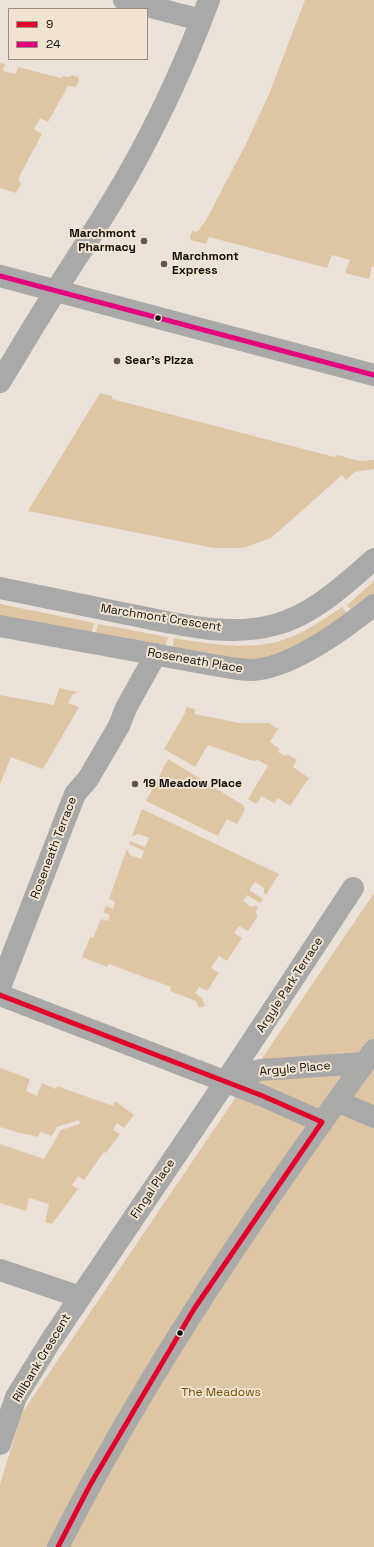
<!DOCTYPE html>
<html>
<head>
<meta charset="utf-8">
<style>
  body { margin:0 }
  #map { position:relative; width:374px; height:1547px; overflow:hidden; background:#eae2d8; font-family:"Space Grotesk",sans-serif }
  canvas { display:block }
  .legend { position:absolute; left:8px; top:8px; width:140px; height:52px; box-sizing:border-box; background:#f1e3d1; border:1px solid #988d80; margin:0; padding:5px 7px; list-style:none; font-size:12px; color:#120d07 }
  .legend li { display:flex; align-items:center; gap:8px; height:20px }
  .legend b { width:20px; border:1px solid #988d80 }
</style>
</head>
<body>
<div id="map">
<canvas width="374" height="1547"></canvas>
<ul class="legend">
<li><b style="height:5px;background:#e4002b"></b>9</li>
<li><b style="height:5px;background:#e5007d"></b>24</li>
</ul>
</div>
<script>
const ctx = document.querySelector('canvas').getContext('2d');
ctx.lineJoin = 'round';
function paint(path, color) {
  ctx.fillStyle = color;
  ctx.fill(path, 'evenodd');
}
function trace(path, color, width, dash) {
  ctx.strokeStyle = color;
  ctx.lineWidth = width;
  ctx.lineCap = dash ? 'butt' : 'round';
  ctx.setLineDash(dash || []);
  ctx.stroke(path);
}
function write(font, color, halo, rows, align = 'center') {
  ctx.font = font + ' "Space Grotesk",sans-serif';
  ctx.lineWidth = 4;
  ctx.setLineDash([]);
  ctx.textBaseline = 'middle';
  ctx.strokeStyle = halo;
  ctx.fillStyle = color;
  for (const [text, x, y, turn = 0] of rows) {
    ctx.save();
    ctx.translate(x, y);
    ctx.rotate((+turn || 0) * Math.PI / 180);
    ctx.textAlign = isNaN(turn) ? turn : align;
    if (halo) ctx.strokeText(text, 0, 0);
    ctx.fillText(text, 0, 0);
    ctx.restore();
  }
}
const green = new Path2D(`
  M305 0H374V267L372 266 369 279 345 273 350 260 332 255 327 268 209 237 206 244 191 240 190 236 193 230 196 232 199 230 203 224H204L247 142 269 94Z
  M0 63 5 64 3 71 16 74 18 67 61 78 63 76 69 77 72 75 78 77 79 80 76 87 68 86 48 122 40 118 34 129 42 134 18 179 21 184 16 193 0 188Z
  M100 393 112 396V399L334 457 338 455 359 461 374 460V469L355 472 346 480 342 475 271 538 243 548H214L28 511Z
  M374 581V597L354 614 347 605Z
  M0 604 94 623 91 635 0 617Z
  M342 607 350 617 342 623 261 662 172 651 174 638C209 644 248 651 283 640 304 633 323 620 342 607Z
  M98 624 168 637 165 649 95 636Z
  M59 688 78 692 72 695 68 703 79 707 43 769 11 757 0 784V695L54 705Z
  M186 707 195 709V714L239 723H269L278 729 270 742 280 749 278 752 286 756 287 754 297 760 293 767 309 778 290 806 278 798 274 803 262 796 256 804 248 799 268 766 258 760 253 761 208 745 195 767 164 749 185 713Z
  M168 759 243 805 245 810 237 824 227 819 218 836 146 801Z
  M142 809 279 874 266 895 264 893V888L255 882 249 890 263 899 260 903 247 895 243 901 251 907 255 905 258 907 256 911 257 917 248 931 239 926 234 933 242 938 227 961 219 956 211 968 219 973 207 991 199 987 195 993 202 998 205 1006 199 1008 196 1001 170 991 171 987 109 964 107 967 82 957 90 937 93 938 101 919 108 921 110 915 103 912 106 906 113 909 115 902 109 899 127 849 130 855 141 859 144 851 129 844 130 841 145 847 149 838 139 834 132 836Z
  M374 893V1547H0V1484L22 1413Z
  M0 1068 30 1079 26 1091 37 1096 42 1083 56 1089 57 1086 113 1106 115 1101 134 1115 124 1128 117 1123 113 1130 120 1134 106 1153 104 1152 84 1180 78 1176 72 1185 78 1189 52 1224 45 1222 49 1204 29 1198 26 1211 0 1203V1144L44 1159 61 1130 80 1124 79 1120 57 1127 52 1136 40 1132 38 1137 17 1132 0 1127Z`);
const minor = new Path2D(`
  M124 0 201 20
  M0 276 374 375
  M0 382C18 352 36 322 55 292 80 252 106 214 129 173 160 118 187 59 209 0
  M0 588C42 597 85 605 127 614 174 623 226 638 274 625 313 615 344 585 374 559
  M0 626 219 666C230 668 242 670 253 670 293 667 343 630 374 605
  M0 987 75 794 88 779 119 726 126 708 156 654
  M0 995 263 1096 322 1122
  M226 1081 260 1070 364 1063
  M337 1101 374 1117
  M0 1270 80 1297
  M0 1444 16 1397 50 1342 226 1081 353 888`);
const major = new Path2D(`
  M58 1547C147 1372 258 1209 374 1050`);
const bus1 = new Path2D(`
  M0 995 263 1096 322 1122
  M58 1547 90 1485 194 1309 322 1122`);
const bus2 = new Path2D(`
  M0 276 374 375`);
const markers = [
  [144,241,4,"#5e5850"],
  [164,264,4,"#5e5850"],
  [158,318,3.5,"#120d07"],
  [117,361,4,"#5e5850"],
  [135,784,4,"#5e5850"],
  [180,1333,3.5,"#120d07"]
];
const poiNames = [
  ["Marchmont",136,234,"right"],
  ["Pharmacy",136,248,"right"],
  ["Marchmont",172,257],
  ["Express",172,271],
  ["Sear’s Pizza",125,361],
  ["19 Meadow Place",143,784]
];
const streetNames = [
  ["Marchmont Crescent",161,618,9],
  ["Roseneath Place",195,661,10],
  ["Roseneath Terrace",54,848,-69],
  ["Argyle Park Terrace",290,985,-57],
  ["Argyle Place",295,1069,-5],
  ["Fingal Place",153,1189,-56],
  ["Rillbank Crescent",42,1358,-59]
];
const parkNames = [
  ["The Meadows",221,1393]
];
paint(green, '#dec5a4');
trace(minor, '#a8a9a8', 22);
trace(major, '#aaaba8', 22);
trace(bus1, '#e4002b', 5);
trace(bus2, '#e5007d', 5);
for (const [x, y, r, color] of markers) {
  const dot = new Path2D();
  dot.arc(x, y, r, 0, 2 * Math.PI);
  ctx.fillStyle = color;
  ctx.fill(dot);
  trace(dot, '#f1e3d1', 1.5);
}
write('bold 12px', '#120d07', '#f1e3d1', poiNames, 'left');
write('12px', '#120d07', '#f1e3d1', streetNames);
write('12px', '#764e00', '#f1e3d1', parkNames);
</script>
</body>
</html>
